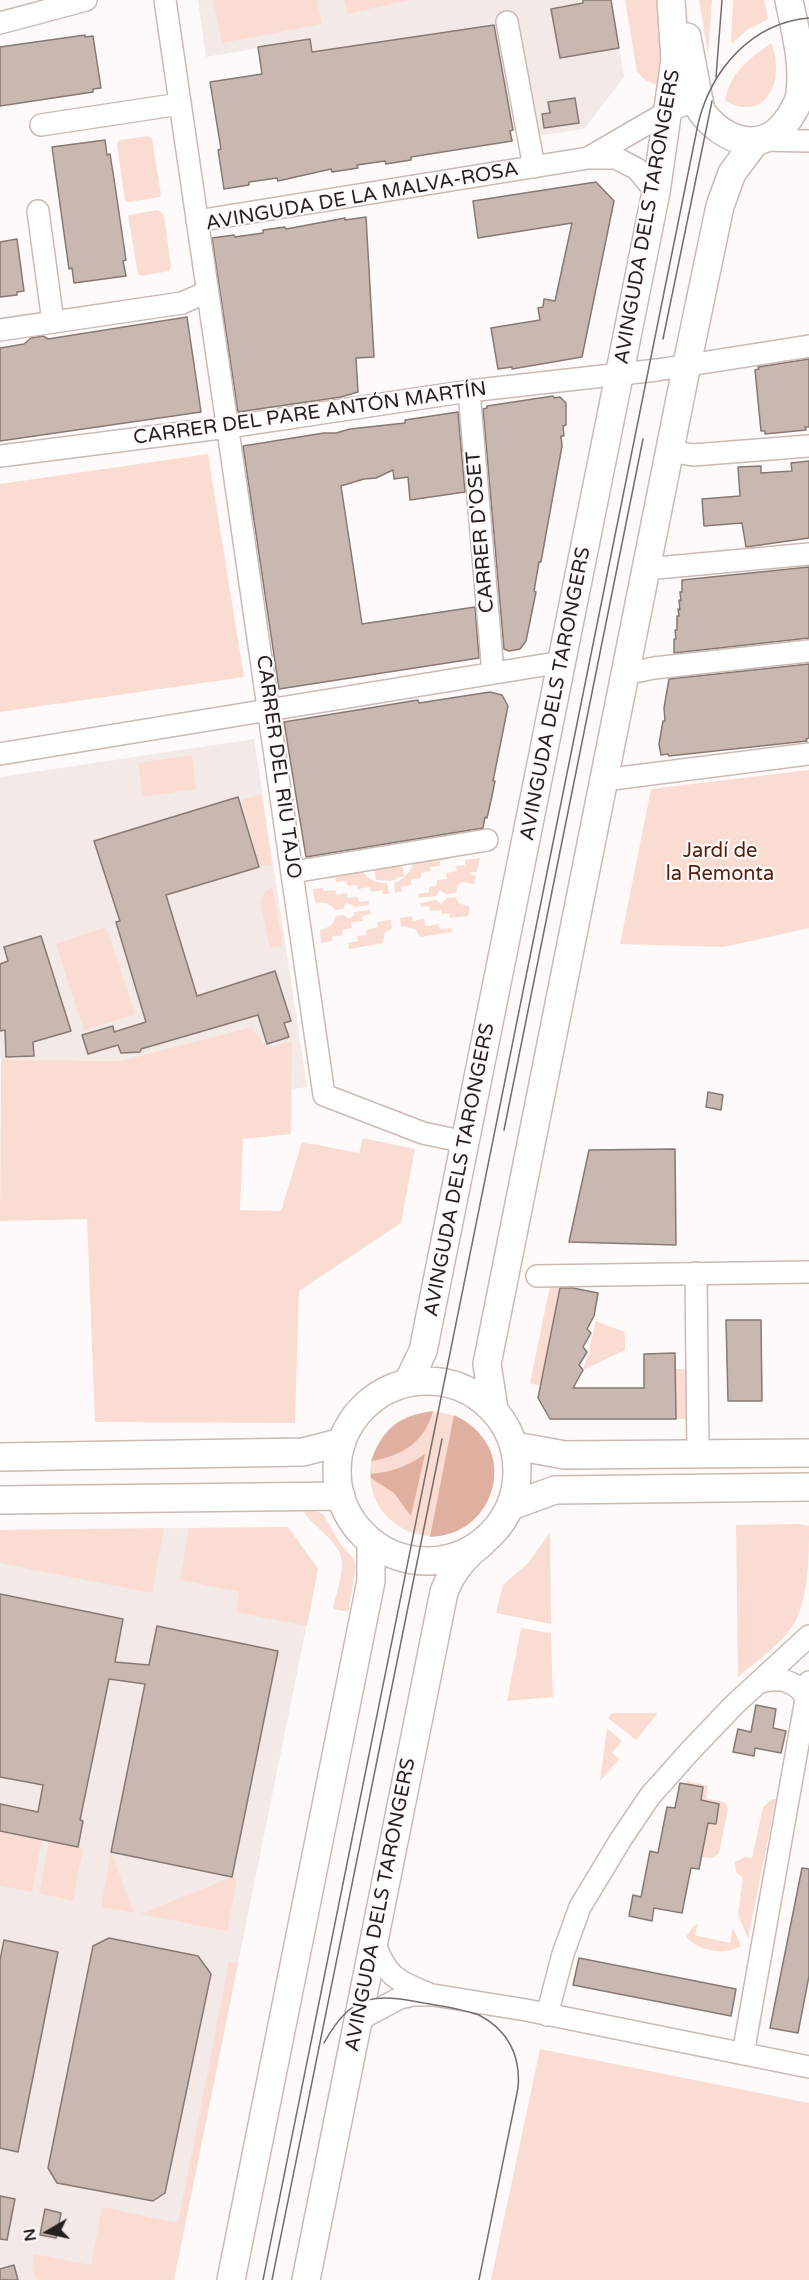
<!DOCTYPE html>
<html>
<head>
<meta charset="utf-8">
<style>
  body { margin:0 }
  #map { position:relative; width:809px; height:2280px; overflow:hidden; background:#fefaf9; font-family:"Varela Round",sans-serif }
  canvas { display:block }
  .north { position:absolute; left:18px; top:2202px; width:60px; height:60px; -webkit-text-stroke:4px #fefaf9; paint-order:stroke; rotate:261deg; font-size:16px; font-weight:700; line-height:24px; text-align:center; color:#251f1d }
  .north::after { content:''; display:block; margin:auto; width:21px; height:27px; background:#251f1d; clip-path:polygon(50% 0,100% 100%,50% 72%,0 100%) }
</style>
</head>
<body>
<div id="map">
<canvas width="809" height="2280"></canvas>
<div class="north">N</div>
</div>
<script>
const ctx = document.querySelector('canvas').getContext('2d');
ctx.lineJoin = 'round';
function paint(path, color) {
  ctx.fillStyle = color;
  ctx.fill(path, 'evenodd');
}
function trace(path, color, width, dash) {
  ctx.strokeStyle = color;
  ctx.lineWidth = width;
  ctx.lineCap = dash ? 'butt' : 'round';
  ctx.setLineDash(dash || []);
  ctx.stroke(path);
}
function write(font, color, halo, rows, align = 'center') {
  ctx.font = font + ' "Varela Round",sans-serif';
  ctx.lineWidth = 4.5;
  ctx.setLineDash([]);
  ctx.textBaseline = 'middle';
  ctx.strokeStyle = halo;
  ctx.fillStyle = color;
  for (const [text, x, y, turn = 0] of rows) {
    ctx.save();
    ctx.translate(x, y);
    ctx.rotate((+turn || 0) * Math.PI / 180);
    ctx.textAlign = isNaN(turn) ? turn : align;
    if (halo) ctx.strokeText(text, 0, 0);
    ctx.fillText(text, 0, 0);
    ctx.restore();
  }
}
const built = new Path2D(`
  M198 0H611L624 77 584 129 537 136 519 20 312 52 309 39 206 57Z
  M254 739 307 1087 291 1089V1042L268 1048 251 1027 120 1061 0 1059V777Z
  M288 1527 318 1569 174 2280H0V1530Z`);
const green = new Path2D(`
  M213 0H317L322 24 222 43Z
  M344 0H409L347 14Z
  M625 0H663L662 87 645 80 637 72Z
  M699 0H712L708 54Z
  M733 0H764L768 19 747 30 733 43H731Z
  M771 43C786 77 768 124 725 101 730 72 749 59 771 43Z
  M149 136 152 139 161 194 160 197 128 202 125 201 117 144 119 140Z
  M158 210 164 215 171 267 169 271 141 276 138 274 128 215Z
  M208 454 244 677 0 712V484Z
  M192 755 196 789 143 797 138 763Z
  M809 770V928L724 947 620 944 651 789Z
  M261 794 272 865 263 866 259 863 241 800Z
  M449 853V859L440 861V866L430 867 431 871 421 873V878L411 880V885L401 887 402 891 395 893 394 883C405 879 412 870 415 858Z
  M480 858 477 872H471L472 875 476 876 474 884 462 882 458 885 456 893 446 894 440 890 436 896 419 898 418 894 429 892V887L437 885V880L447 879 446 873 457 871 456 866 465 865V860Z
  M402 860 404 876 391 881 376 880 373 865Z
  M361 867C365 879 375 883 387 883L389 894H383L382 890 371 892 370 887 358 889 357 885 348 886 346 881 336 882 335 877 325 879 324 873Z
  M272 887 283 946 270 948 260 902 264 893Z
  M323 888 324 891 335 890 337 895 347 893 348 898 358 897 359 902 369 901V905L354 907 352 905 346 903 343 909 335 910C330 903 324 902 315 903L313 889Z
  M455 897 459 903 470 907 468 916 450 918V913L442 914 441 910 430 911 429 906 421 907 420 903 436 900 441 904 447 898Z
  M370 910 371 914 362 916 363 921 351 922 352 928 342 930 343 935 332 937V941L321 943 320 930C328 928 334 925 336 916L343 915 349 919 354 915V912Z
  M412 916 413 921 424 919 426 926 439 924 440 929 451 928 452 932 420 937 415 929 401 926 400 918Z
  M391 920 392 929 385 932 383 943 349 949 348 943 358 941 357 936 366 935V930L378 927 377 922Z
  M106 927 135 1014 84 1031 56 944Z
  M251 1027 268 1048 292 1041 291 1134 243 1139 240 1210 281 1211 302 1142 359 1153 363 1138 415 1149 401 1223 299 1291 295 1423 95 1422 87 1219 0 1221 1 1059 120 1061Z
  M560 1285 540 1386 530 1383 550 1286Z
  M595 1321 625 1332V1350L583 1370 586 1359 590 1353C589 1341 595 1333 595 1321Z
  M676 1369H686V1419H676Z
  M370 1474a62 62 0 1 1 124 0a62 62 0 1 1-124 0Z
  M303 1508H311L324 1515 341 1545 354 1559 356 1567 348 1612 333 1609C336 1593 346 1570 340 1554 335 1537 304 1521 303 1508Z
  M799 1524 809 1526C809 1556 809 1594 795 1622 782 1644 757 1661 738 1677L736 1525Z
  M288 1527 318 1569 307 1626 240 1613 236 1610 239 1592 180 1580 189 1528Z
  M164 1528 152 1593 0 1563V1530Z
  M550 1532 551 1624 496 1613 503 1585 529 1562Z
  M521 1628 551 1633 553 1697 507 1701Z
  M612 1713H658L636 1740 608 1718Z
  M607 1728 622 1741 612 1753 619 1759 600 1781Z
  M687 1781 708 1786 706 1798 726 1803 728 1809 719 1853 713 1858 701 1857 689 1819 715 1824 719 1804 701 1800 703 1787 687 1784Z
  M772 1799H776L748 1939 738 1914 743 1878 736 1872 735 1862 745 1857 752 1858 763 1807Z
  M0 1831 42 1839 32 1892 0 1886Z
  M49 1841 83 1848 73 1901 39 1893Z
  M111 1852 134 1913 101 1907Z
  M232 1877 237 1879 227 1931 140 1914Z
  M698 1923 695 1935 730 1943 733 1928 741 1946C724 1956 699 1951 686 1937L691 1929Z
  M229 1962 238 1963 174 2280H37L32 2269 34 2254 91 2265 102 2207 178 2223Z
  M540 2049 809 2103V2280H491Z`);
const forest = new Path2D(`
  M433 1411C425 1442 402 1456 371 1461 384 1428 398 1416 433 1411Z
  M454 1415C466 1421 475 1427 483 1438 509 1471 488 1524 448 1534 443 1536 436 1536 430 1537Z
  M425 1454 411 1516 394 1493 371 1478V1474C392 1472 408 1466 425 1454Z`);
const building = new Path2D(`
  M583 0H611L619 48 560 58 551 9 583 3Z
  M494 25 513 130 510 131 512 141 411 157V160L386 164 385 161 357 165 358 168 332 172 331 169 278 181 277 178 249 182V185L224 189 218 150 221 149 210 82 262 74 258 47 310 39 312 52Z
  M85 35V37L93 36 101 88 93 89V92L0 106V47Z
  M575 98 579 123 544 128 542 114 550 113 548 102Z
  M105 140 107 155 110 154 114 179 126 260 123 261 126 276 74 283 72 268 69 269 52 147Z
  M596 182 614 201 582 357 512 369V367L498 369 491 328 540 320 538 308 543 307 544 299 555 301 572 223 478 238 473 201Z
  M366 217 374 357 356 358 358 392 341 397 238 412 212 238 234 235 235 237 263 233V230L285 227 286 229 345 218V220Z
  M17 239 24 291 17 292V295L0 297V242Z
  M187 317 201 412 0 441V348L24 344 31 338 43 336 48 339Z
  M809 359V427H805L806 430 765 434V431H761L755 370 759 369 758 367Z
  M553 396 554 398 560 397 566 403V425L563 426 564 436H561L562 446 542 556 541 562H539L534 591 536 592 526 641 520 649 509 651 504 649 483 409 487 408V406Z
  M458 412 465 492 410 500 408 477 394 479 393 470 376 478 364 479 341 486 362 624 475 607 479 658 279 689 243 446 324 433H336L350 429 405 423V420Z
  M809 461V538L746 547 742 523 704 526 702 499 740 496 738 467 761 466V473L792 471 791 463Z
  M809 567V638L674 653V639H676L675 630H677V616H679L678 609 680 610 679 600 681 601 680 592H682V580Z
  M809 664V738L806 739 807 741 669 756 668 754 661 755 659 744 663 721H665L664 708 669 679Z
  M490 692 502 695 508 706 493 781H495L492 796 487 818 485 817 483 828 306 857 284 722 418 700 419 703Z
  M238 797 259 867 166 895 197 996 275 971 291 1021 284 1023 289 1037 267 1044 258 1015 141 1049 140 1052 121 1053 118 1045 88 1054 82 1035 113 1026 114 1032 146 1022 116 922 120 921 94 841Z
  M41 936 71 1031 33 1042 34 1056 6 1057 5 1030 0 1031V964L8 961 4 947Z
  M708 1092 723 1095 721 1110 706 1107Z
  M675 1149 676 1245 569 1242 589 1150Z
  M560 1288H573L598 1293 594 1316 587 1329 591 1333 583 1347 587 1352 579 1365 583 1370 573 1388H644V1354L675 1353 676 1419H550L538 1398Z
  M726 1320H761L762 1401H728Z
  M0 1594 123 1619 115 1662 149 1665 157 1626 278 1651 232 1877 111 1852 145 1684 109 1679 80 1820 83 1821 78 1847 0 1831V1804L38 1812 43 1785 0 1777Z
  M756 1705 776 1709 773 1728 786 1731 781 1753 755 1748 754 1756 733 1752 738 1729 751 1732Z
  M680 1783 703 1787 701 1800 719 1804 716 1824 708 1823 699 1869 691 1868 682 1913 654 1908 652 1921 629 1916 633 1895 641 1897 650 1851 658 1853 667 1807 675 1808Z
  M802 1868 809 1869V1976L798 2033 770 2028Z
  M109 1938 198 1956 211 1974 165 2193 153 2201 57 2183 48 2168 93 1946Z
  M4 1940 58 1952 18 2152 0 2148V1960Z
  M579 1958 736 1989 731 2016 573 1985Z
  M0 2196 15 2199 7 2240 0 2239Z
  M45 2209 61 2213 56 2238 40 2235Z
  M14 2265 18 2280H0V2269Z`);
const minor = new Path2D(`
  M165 0C217 365 274 730 324 1095L423 1133 465 1142
  M507 22 534 167
  M0 23 86 0
  M41 125 180 104
  M761 140 809 141
  M588 158 669 111 683 105 698 103
  M38 211 53 322
  M197 221 588 158H616L637 169 656 192
  M0 330 182 303 207 292
  M469 391 493 673
  M670 451 693 455 809 446
  M0 456 228 427 469 391 657 370 809 346
  M646 569 809 554
  M625 674 654 668 809 651
  M0 754 562 662
  M604 780 809 754
  M293 872 487 840
  M696 1273 698 1454
  M537 1276 809 1272
  M760 1682C780 1677 795 1680 807 1698
  M374 1940C384 1974 396 1981 427 1993
  M547 2015 563 1954 580 1907 621 1839 650 1796 691 1750 734 1705 809 1636
  M358 2026 366 2016 400 1998 413 1995H433L526 2010 809 2067
  M743 2054 809 1682`);
const major = new Path2D(`
  M687 37 701 111C724 142 764 156 789 118 794 110 800 101 800 92 804 62 795 30 789 0
  M337 1471a90 90 0 1 1 180 0a90 90 0 1 1-180 0Z
  M408 1382 423 1351 656 192 675 60 671 0
  M494 1409 487 1364 687 364 720 206 732 173 756 141
  M515 1446 565 1455 809 1453
  M0 1457 303 1452 342 1442
  M0 1500 341 1496
  M511 1506 555 1490 809 1487
  M231 2280 371 1581V1542
  M306 2280 444 1592C452 1571 464 1557 482 1543`);
const tram = new Path2D(`
  M716 77 722 0
  M663 339 712 101
  M504 1130 643 439
  M324 2043C351 1994 374 1993 424 2003 443 2006 461 2009 479 2015 508 2030 521 2056 518 2088L479 2280
  M263 2280 698 124C711 70 751 23 809 18
  M272 2280 442 1439`);
const streetNames = [
  ["AVINGUDA DE LA MALVA-ROSA",362,197,-10],
  ["AVINGUDA DELS TARONGERS",648,217,-80],
  ["CARRER DEL PARE ANTÓN MARTÍN",310,414,-8],
  ["CARRER D'OSET",481,532,-95],
  ["AVINGUDA DELS TARONGERS",556,694,-79],
  ["CARRER DEL RIU TAJO",278,767,82],
  ["AVINGUDA DELS TARONGERS",460,1170,-79],
  ["AVINGUDA DELS TARONGERS",381,1905,-79]
];
const parkNames = [
  ["Jardí de",720,852],
  ["la Remonta",720,875]
];
paint(built, '#f3e9e6');
paint(green, '#fbdcd3');
paint(forest, '#dfaf9f');
paint(building, '#c9b8b2');
trace(building, '#887873', 1.5);
trace(minor, '#cbbab4', 24);
trace(major, '#cbbab4', 30);
trace(minor, '#fff', 21);
trace(major, '#fff', 27);
trace(tram, '#736e6c', 1.5);
write('20px', '#251f1d', '#fefaf9', streetNames);
write('20px', '#571d09', '#fefaf9', parkNames);
</script>
</body>
</html>
